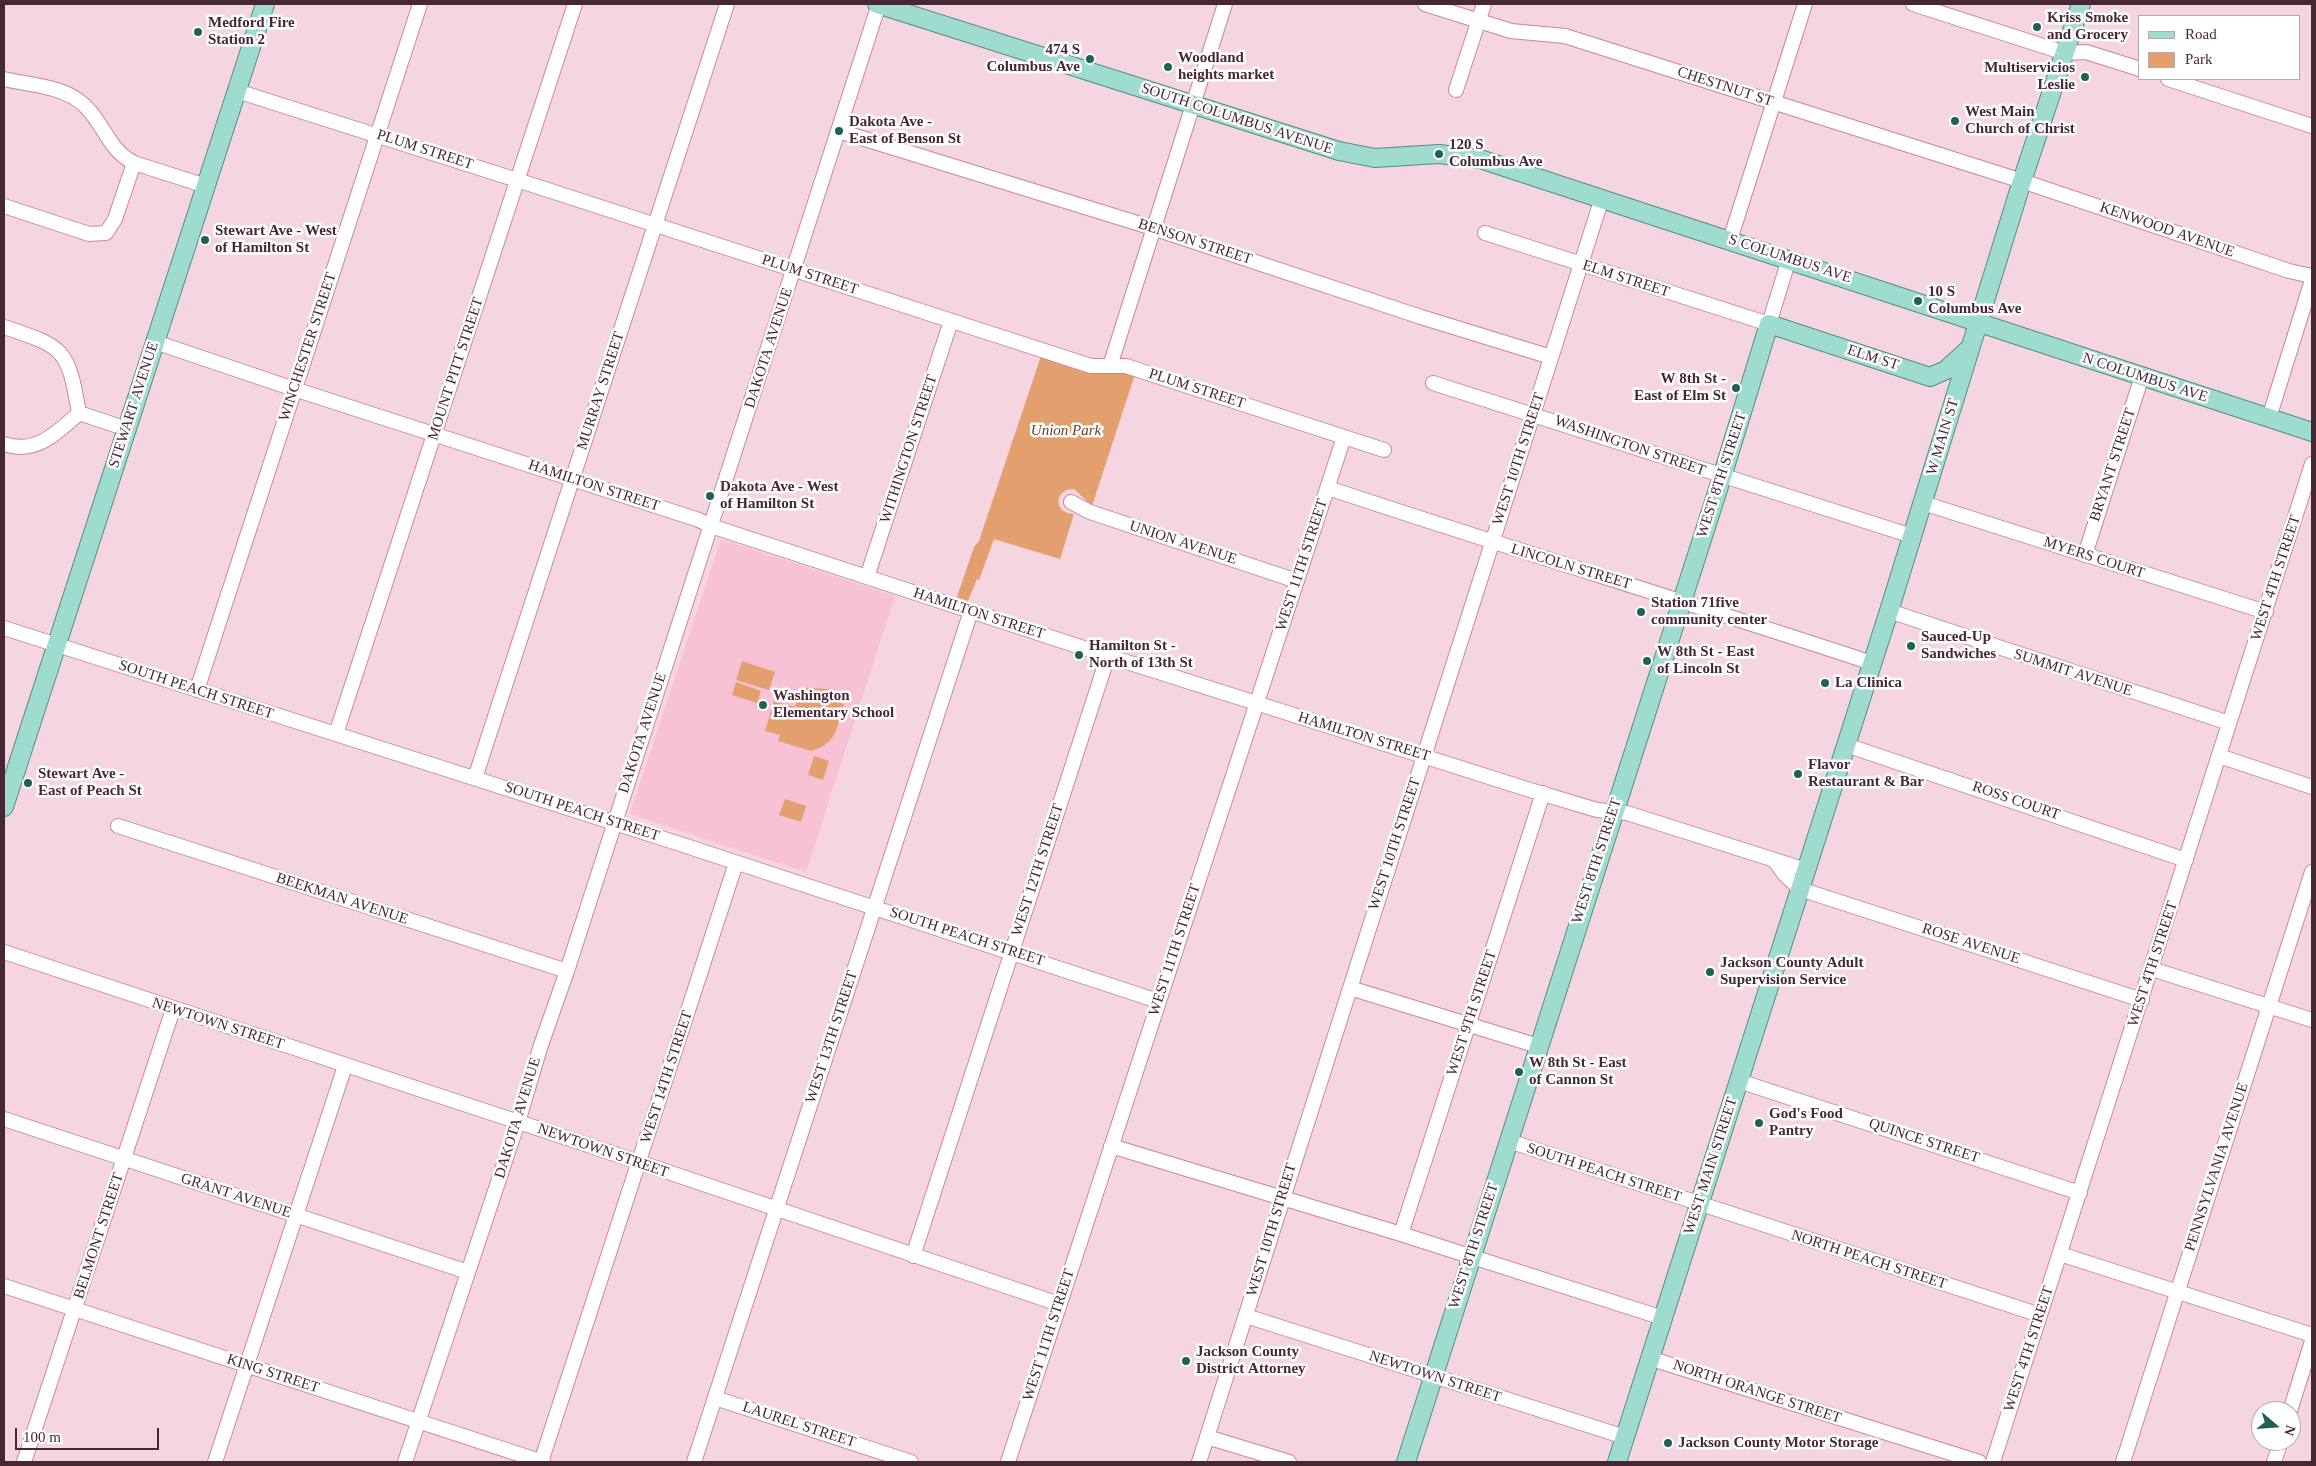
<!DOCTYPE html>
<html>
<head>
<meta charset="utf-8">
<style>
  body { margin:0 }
  #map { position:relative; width:2316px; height:1466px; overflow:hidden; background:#f5d5e0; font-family:"Times New Roman",serif }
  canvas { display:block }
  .frame { position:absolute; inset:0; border:5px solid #462833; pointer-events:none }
  .legend { position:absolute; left:2138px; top:15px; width:162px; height:65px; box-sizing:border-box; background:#fff; border:1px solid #b5a9ad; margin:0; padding:6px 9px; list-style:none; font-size:15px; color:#462833 }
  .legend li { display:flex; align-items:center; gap:10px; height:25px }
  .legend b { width:25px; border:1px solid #b5a9ad }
  .north { position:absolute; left:2251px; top:1401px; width:50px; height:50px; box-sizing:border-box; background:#fff; border:1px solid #b5a9ad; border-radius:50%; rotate:108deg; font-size:14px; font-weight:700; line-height:20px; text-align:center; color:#462833 }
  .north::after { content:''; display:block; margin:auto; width:18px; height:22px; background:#1d6254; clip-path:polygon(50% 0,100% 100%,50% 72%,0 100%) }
  .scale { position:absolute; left:15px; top:1428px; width:144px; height:22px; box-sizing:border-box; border:2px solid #462833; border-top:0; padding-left:6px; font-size:15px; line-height:18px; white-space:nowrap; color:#462833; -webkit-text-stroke:4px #fff; paint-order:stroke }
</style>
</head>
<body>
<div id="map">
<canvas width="2316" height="1466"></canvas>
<div class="frame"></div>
<ul class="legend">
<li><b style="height:6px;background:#9ddcce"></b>Road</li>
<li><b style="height:14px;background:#e49f6e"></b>Park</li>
</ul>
<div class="north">N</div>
<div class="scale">100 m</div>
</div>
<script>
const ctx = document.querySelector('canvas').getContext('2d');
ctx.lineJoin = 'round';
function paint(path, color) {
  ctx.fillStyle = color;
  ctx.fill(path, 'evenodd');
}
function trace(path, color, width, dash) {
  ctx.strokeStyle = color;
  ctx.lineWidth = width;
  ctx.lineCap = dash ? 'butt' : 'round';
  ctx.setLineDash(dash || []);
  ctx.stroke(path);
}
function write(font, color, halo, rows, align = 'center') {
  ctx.font = font + ' "Times New Roman",serif';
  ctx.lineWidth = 5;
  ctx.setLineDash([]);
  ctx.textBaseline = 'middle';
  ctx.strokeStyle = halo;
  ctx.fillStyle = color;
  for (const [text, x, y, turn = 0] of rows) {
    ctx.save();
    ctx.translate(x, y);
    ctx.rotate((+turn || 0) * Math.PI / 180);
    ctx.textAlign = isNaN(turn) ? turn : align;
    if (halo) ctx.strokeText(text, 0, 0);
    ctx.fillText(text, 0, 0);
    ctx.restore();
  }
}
const built = new Path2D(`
  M721 539 895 596 806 872 630 814Z`);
const green = new Path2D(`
  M1041 356 1097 374H1135L1092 506 1074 489 1066 490C1052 499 1059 514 1074 514L1060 559 994 539 979 580 977 579 968 601 957 597 974 547 979 541Z
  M742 661 775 672 769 690 736 680Z
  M736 682 761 691 757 703 732 695Z
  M801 688 835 689 831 701 844 704C837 727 837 744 811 751L778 741 780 735 765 731 774 701 795 707Z
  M814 756 829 761 823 780 808 775Z
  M785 799 806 806 801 822 779 815Z`);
const minor = new Path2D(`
  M1425 4 1511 31 1565 36 2022 181 2289 271 2312 276
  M1913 4 2065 53 2086 52 2140 69
  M4 79C29 85 64 86 84 105 104 123 108 150 134 163L206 186
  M2168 79 2312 126
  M1456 90 1484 4
  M237 91 517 180 1091 366H1126L1384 450
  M839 131 1153 228 1421 317 1551 357
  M4 206 89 234 106 233 115 219 134 163
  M1485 233 1769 324 1789 259
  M1730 240 1805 4
  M4 327C65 347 68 349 79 413
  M155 342 294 389 699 520 711 526 1108 656 1530 790 1597 810 1627 813 1806 870
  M1110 366 1225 4
  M1433 383 1912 536
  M79 413 127 429
  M2269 418 2312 280
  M4 444C35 455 57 433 79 413
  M1328 488C1508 548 1691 603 1872 663
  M1071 502 1090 512 1297 581
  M1923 503 2266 612
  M2085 555 2142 376
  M867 577 951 321
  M1889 611 2229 723
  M4 628 677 843 1158 1001
  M197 690 420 4
  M336 734 575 4
  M1846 745 2186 860
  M2219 756 2312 787
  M475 778 727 4
  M118 826 567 971
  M1774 860 1785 875 1800 889 2142 1000
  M4 952 579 1142 1059 1304
  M2152 969 2312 1020
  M1350 988 1538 1046
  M1739 1081 2080 1193
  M4 1119 468 1272
  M1509 1141 2040 1315
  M1111 1146 1401 1234 1663 1318
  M1401 1234 1543 793
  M2060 1254 2312 1335
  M913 1256 1108 656
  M4 1286 543 1462
  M1246 1316 1625 1437
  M1649 1358 1979 1462
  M715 1398 911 1462
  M2290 1411 2312 1341
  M1207 1437 1289 1462
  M24 1462 173 1009
  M215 1462 345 1066
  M405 1462 518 1122 540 1048 567 971 879 4
  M541 1462 736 863
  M694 1462 971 611
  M1008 1462 1344 437
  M1199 1462 1602 198
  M1993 1462 2312 464
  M2123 1462 2312 872
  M2274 1462 2281 1441`);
const major = new Path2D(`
  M877 4 1339 151 1375 158 1439 154 1480 159 2312 432
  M4 807 265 4
  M1406 1462 1722 477 1769 324 1930 377 1946 370 1969 349
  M1617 1462 1889 611 2022 181 2081 4`);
const markers = [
  [2037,27,5,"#1d6254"],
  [198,32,5,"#1d6254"],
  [1090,59,5,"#1d6254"],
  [1168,67,5,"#1d6254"],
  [2085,77,5,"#1d6254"],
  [1955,121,5,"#1d6254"],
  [839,131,5,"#1d6254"],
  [1439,154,5,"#1d6254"],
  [205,240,5,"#1d6254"],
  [1918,301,5,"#1d6254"],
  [1736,388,5,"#1d6254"],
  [710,496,5,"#1d6254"],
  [1641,612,5,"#1d6254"],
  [1911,646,5,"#1d6254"],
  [1079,655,5,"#1d6254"],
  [1647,661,5,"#1d6254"],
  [1825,683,5,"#1d6254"],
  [763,705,5,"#1d6254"],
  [1798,774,5,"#1d6254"],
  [28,783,5,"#1d6254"],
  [1710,972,5,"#1d6254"],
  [1519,1072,5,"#1d6254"],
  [1759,1123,5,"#1d6254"],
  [1186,1361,5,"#1d6254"],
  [1668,1443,5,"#1d6254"]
];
const poiNames = [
  ["Kriss Smoke",2047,18],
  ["and Grocery",2047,35],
  ["Medford Fire",208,23],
  ["Station 2",208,40],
  ["474 S",1080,50,"right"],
  ["Columbus Ave",1080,67,"right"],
  ["Woodland",1178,58],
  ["heights market",1178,75],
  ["Multiservicios",2075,68,"right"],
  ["Leslie",2075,85,"right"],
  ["West Main",1965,112],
  ["Church of Christ",1965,129],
  ["Dakota Ave -",849,122],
  ["East of Benson St",849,139],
  ["120 S",1449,145],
  ["Columbus Ave",1449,162],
  ["Stewart Ave - West",215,231],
  ["of Hamilton St",215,248],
  ["10 S",1928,292],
  ["Columbus Ave",1928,309],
  ["W 8th St -",1726,379,"right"],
  ["East of Elm St",1726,396,"right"],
  ["Dakota Ave - West",720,487],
  ["of Hamilton St",720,504],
  ["Station 71five",1651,603],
  ["community center",1651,620],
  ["Sauced-Up",1921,637],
  ["Sandwiches",1921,654],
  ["Hamilton St -",1089,646],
  ["North of 13th St",1089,663],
  ["W 8th St - East",1657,652],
  ["of Lincoln St",1657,669],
  ["La Clinica",1835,683],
  ["Washington",773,696],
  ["Elementary School",773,713],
  ["Flavor",1808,765],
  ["Restaurant & Bar",1808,782],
  ["Stewart Ave -",38,774],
  ["East of Peach St",38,791],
  ["Jackson County Adult",1720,963],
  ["Supervision Service",1720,980],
  ["W 8th St - East",1529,1063],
  ["of Cannon St",1529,1080],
  ["God's Food",1769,1114],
  ["Pantry",1769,1131],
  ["Jackson County",1196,1352],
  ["District Attorney",1196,1369],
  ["Jackson County Motor Storage",1678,1443]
];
const streetNames = [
  ["CHESTNUT ST",1725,87,18],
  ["SOUTH COLUMBUS AVENUE",1237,119,18],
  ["PLUM STREET",425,150,18],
  ["KENWOOD AVENUE",2167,230,19],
  ["BENSON STREET",1195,242,18],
  ["S COLUMBUS AVE",1790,259,18],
  ["PLUM STREET",810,275,18],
  ["ELM STREET",1626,279,18],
  ["WINCHESTER STREET",308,347,-72],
  ["DAKOTA AVENUE",769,348,-72],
  ["ELM ST",1873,358,18],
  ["MOUNT PITT STREET",456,369,-72],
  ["N COLUMBUS AVE",2145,378,18],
  ["PLUM STREET",1197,389,18],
  ["MURRAY STREET",601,391,-72],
  ["STEWART AVENUE",134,405,-72],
  ["W MAIN ST",1943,437,-73],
  ["WASHINGTON STREET",1630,446,19],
  ["WITHINGTON STREET",909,449,-72],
  ["WEST 10TH STREET",1519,459,-72],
  ["BRYANT STREET",2113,465,-72],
  ["WEST 8TH STREET",1722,475,-72],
  ["HAMILTON STREET",594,486,18],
  ["UNION AVENUE",1183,543,18],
  ["MYERS COURT",2094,558,18],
  ["WEST 11TH STREET",1302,565,-72],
  ["LINCOLN STREET",1571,567,17],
  ["WEST 4TH STREET",2276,578,-72],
  ["HAMILTON STREET",979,614,18],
  ["SUMMIT AVENUE",2073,673,18],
  ["SOUTH PEACH STREET",196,690,18],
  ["DAKOTA AVENUE",643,733,-72],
  ["HAMILTON STREET",1364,737,17],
  ["ROSS COURT",2016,801,19],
  ["SOUTH PEACH STREET",582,812,18],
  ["WEST 10TH STREET",1395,844,-72],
  ["WEST 8TH STREET",1597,861,-72],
  ["WEST 12TH STREET",1038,870,-72],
  ["BEEKMAN AVENUE",342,899,18],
  ["SOUTH PEACH STREET",967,937,18],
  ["ROSE AVENUE",1971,944,18],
  ["WEST 11TH STREET",1175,950,-72],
  ["WEST 4TH STREET",2153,964,-72],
  ["WEST 9TH STREET",1472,1013,-72],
  ["NEWTOWN STREET",218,1024,18],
  ["WEST 13TH STREET",832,1037,-72],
  ["WEST 14TH STREET",667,1077,-72],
  ["DAKOTA AVENUE",518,1118,-73],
  ["QUINCE STREET",1924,1141,18],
  ["NEWTOWN STREET",603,1151,19],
  ["WEST MAIN STREET",1711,1166,-72],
  ["PENNSYLVANIA AVENUE",2217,1167,-72],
  ["SOUTH PEACH STREET",1604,1173,18],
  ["GRANT AVENUE",236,1196,18],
  ["WEST 10TH STREET",1272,1230,-73],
  ["BELMONT STREET",99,1236,-72],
  ["WEST 8TH STREET",1474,1246,-72],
  ["NORTH PEACH STREET",1869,1260,18],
  ["WEST 11TH STREET",1049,1335,-72],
  ["WEST 4TH STREET",2029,1349,-72],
  ["KING STREET",273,1374,18],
  ["NEWTOWN STREET",1435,1377,18],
  ["NORTH ORANGE STREET",1757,1392,18],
  ["LAUREL STREET",799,1425,18]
];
const parkNames = [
  ["Union Park",1066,431]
];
paint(built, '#f6c2d4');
paint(green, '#e49f6e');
trace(minor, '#cd84a0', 16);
trace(major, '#548e82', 20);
trace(minor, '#fff', 14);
trace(major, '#9ddcce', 18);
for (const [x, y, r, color] of markers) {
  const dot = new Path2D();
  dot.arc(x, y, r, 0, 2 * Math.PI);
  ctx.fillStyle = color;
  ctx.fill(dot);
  trace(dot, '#fff', 2);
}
write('bold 15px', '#462833', '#fff', poiNames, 'left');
write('15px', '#462833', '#fff', streetNames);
write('italic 15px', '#6c401e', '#fff', parkNames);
</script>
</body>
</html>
